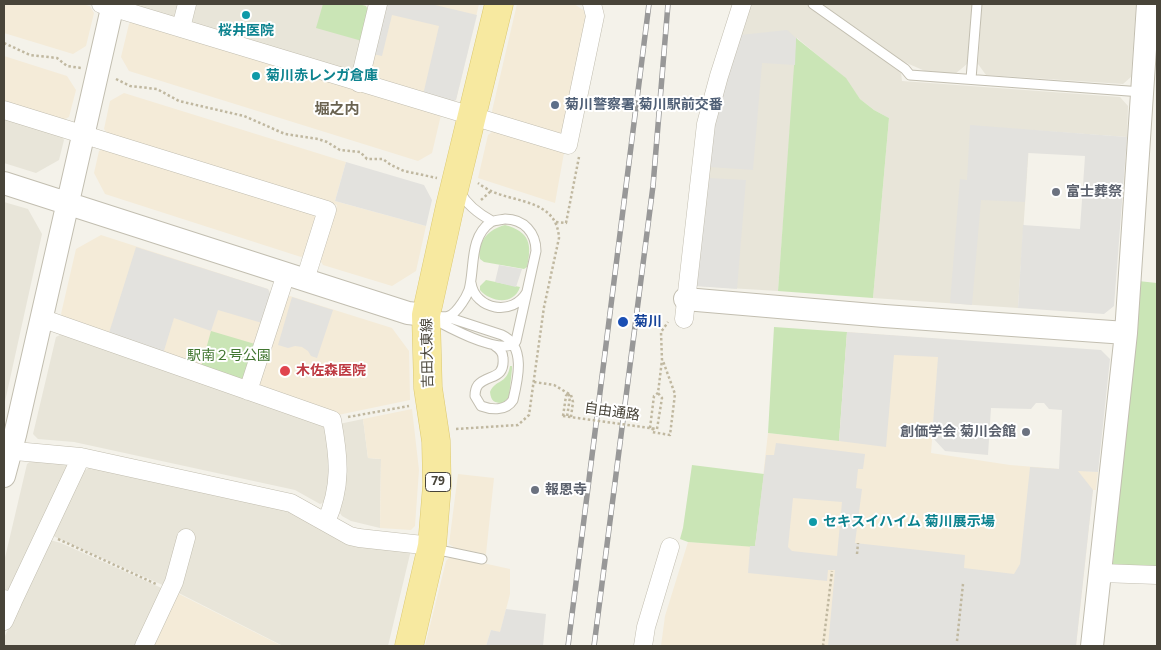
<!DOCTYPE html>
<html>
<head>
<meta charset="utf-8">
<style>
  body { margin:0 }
  #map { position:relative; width:1161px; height:650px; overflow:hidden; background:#f4f2ea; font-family:"Noto Sans",sans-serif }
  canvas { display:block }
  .frame { position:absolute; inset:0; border:5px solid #484439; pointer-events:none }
</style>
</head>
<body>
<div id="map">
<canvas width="1161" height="650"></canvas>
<div class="frame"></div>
</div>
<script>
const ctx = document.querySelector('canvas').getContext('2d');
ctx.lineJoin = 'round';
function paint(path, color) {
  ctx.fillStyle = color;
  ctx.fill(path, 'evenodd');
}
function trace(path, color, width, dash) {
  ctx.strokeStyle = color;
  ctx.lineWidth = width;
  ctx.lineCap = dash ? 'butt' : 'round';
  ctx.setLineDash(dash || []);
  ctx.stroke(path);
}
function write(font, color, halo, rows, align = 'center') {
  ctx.font = font + ' "Noto Sans","Noto Sans JP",sans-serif';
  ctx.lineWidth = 4;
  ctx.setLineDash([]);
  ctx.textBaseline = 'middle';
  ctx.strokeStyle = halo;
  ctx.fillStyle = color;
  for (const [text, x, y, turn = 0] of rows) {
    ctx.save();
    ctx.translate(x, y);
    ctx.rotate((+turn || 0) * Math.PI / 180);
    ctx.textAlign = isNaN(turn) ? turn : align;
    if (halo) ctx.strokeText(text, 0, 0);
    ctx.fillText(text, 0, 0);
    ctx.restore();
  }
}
const residential = new Path2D(`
  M136 4H180L178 14 172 18 137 7Z
  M194 4H360L366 6 369 12 356 69 350 72 194 24 191 18Z
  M750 4H808L901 72 902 81 1120 97 1128 106 1127 137 1030 130 1018 308 873 298 889 118 874 110 860 99 845 78 797 38 778 291 696 286 716 111Z
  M822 4H972L967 64 955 74 925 71 902 61Z
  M982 4H1136L1131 77 1123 84 986 75 978 64Z
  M4 117 61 134 64 140 59 160 36 173 4 163Z
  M4 202 28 209 42 234 4 406Z
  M62 334 321 423 326 428 331 449 327 501 320 504 295 490 74 442 38 439 33 434 56 337Z
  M363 419 368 458 381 459 380 528 351 521 342 516 338 510 339 424Z
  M33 459 64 461 69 470 13 586 7 590 4 589V562L27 464Z
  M92 466 289 510 411 550 388 646H283L167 587 53 536 84 471Z
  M50 540 61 543 166 590 141 646H4V638Z`);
const commercial = new Path2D(`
  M4 4H82L90 6 94 13 86 46 73 54 4 33Z
  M385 4H479L456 100 450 103 372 80 369 74Z
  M517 4H574L585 11 588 18 564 133 559 136 495 117 492 111Z
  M134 20 441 115 432 153 418 161 129 71 121 57 129 24Z
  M4 56 67 76 76 90 69 117 63 120 4 102Z
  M124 93 346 162 335 201 426 226 416 271 392 286 323 265 320 260 337 205 108 134 104 129 110 101Z
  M496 129 564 153 555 203 478 178 488 135Z
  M105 148 315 213 319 219 307 253 301 257 105 194 94 173 99 151Z
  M101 235 268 289 271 295 255 344 201 367 64 320 61 314 76 249Z
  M290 296 392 328 409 351 410 400 338 415 261 388 258 381 284 300Z
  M847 332 940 339 931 453 1010 465 1098 472 1096 490H1093L1076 646H661L665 616 688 542 755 546 768 433 839 441Z
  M412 409 419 470 415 526 411 530 380 528 381 459 368 458 363 419Z
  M458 474 494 478 486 554 455 548 449 544Z
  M451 556 510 569V594L500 633 491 630 486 646H425L446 561Z
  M175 592 282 646H149Z`);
const green = new Path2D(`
  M323 4H358L366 6 369 12 362 41 316 28Z
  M796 38 846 78 860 99 874 110 889 118 873 298 778 291Z
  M505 225C530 232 532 244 527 267L524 269 484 262 480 259C476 242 489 229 505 225Z
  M486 280 520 287C514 306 490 302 480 290V286Z
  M1138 281 1157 283V575L1112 574Z
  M774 327 847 332 839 441 768 433Z
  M211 331 255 344 245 378 239 380 201 367Z
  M510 366H512V369L509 397 503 403C494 403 491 401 490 392 495 379 507 385 510 366Z
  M692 465 764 474 755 547 688 542 680 539 683 528Z`);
const parking = new Path2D(`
  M385 4H431L477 15 456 100 450 103 423 95 439 26 392 15 382 56 373 54Z
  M787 30 796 38 795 65 762 63 753 170 710 167 716 111 740 35Z
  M970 125 1127 137 1114 306 1104 314 1018 308 1023 225 1080 229 1085 156 1028 153 1025 202 981 200 972 305 950 303 960 179 967 180Z
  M346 162 424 185 432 200 426 226 335 201Z
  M708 178 746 180 737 289 696 286Z
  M136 247 268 289 271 295 262 323 218 310 211 331 174 318 163 354 108 336Z
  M499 265 522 269 516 287 495 282Z
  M292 297 333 310 317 358 311 356 308 351 302 347 295 346 288 348 278 345Z
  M847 332 1101 350 1110 359 1098 472 1078 471 1093 490 1076 646H828L835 570H828L827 581 748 573 750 546H755L766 455H774L776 443 865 454 863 469H858L856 488 862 489 855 543 965 555 964 568 1014 574 1020 564 1030 467 1059 469 1062 410 1049 409 1044 403H1036L1031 409 991 408 988 455 945 451 932 437 938 357 894 355 886 447 839 441ZM793 498 842 502 837 556 792 551 788 547Z
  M506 609 546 614 543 646H486L491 630 500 632Z`);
const path = new Path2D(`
  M4 43 30 55 57 58 67 66 81 68
  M116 79 130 86 157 89 179 101 244 116 285 134 318 139 327 142 340 150 360 152 367 159H383L391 165 404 171 437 178
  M481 200 491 191
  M556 222 566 223 579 157
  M534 382 554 385 571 395 573 402 571 417
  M563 416 566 396 568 393 570 397 567 417
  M348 417 409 406
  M650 428 654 396 658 393 662 360 661 332 668 322
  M653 428 652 432 670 435 675 394 663 361
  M456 429 518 425 529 415 544 307 559 238C557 200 517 203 491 191 487 189 482 186 478 183
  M657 429 662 398 658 393
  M58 539 156 584
  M857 554 858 543
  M957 641 963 584
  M823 646 832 571`);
const service = new Path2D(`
  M813 4 905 69 910 75 1142 92
  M971 79 977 4
  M460 192C467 205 479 214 492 221
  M505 219C524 219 536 233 536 251L516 341 514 344C496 354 444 325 426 315L430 313C446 320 452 318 462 303 465 299 467 295 469 290 475 268 469 237 491 222 495 220 501 220 505 219Z
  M471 283C475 310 513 317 527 292
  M447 317 502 335C526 346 518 379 513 400 506 411 492 410 481 406L475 396C475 392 475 389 478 385 488 374 505 380 503 358 503 352 500 349 495 346
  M434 547 444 551 482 559`);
const minor = new Path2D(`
  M101 4 568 145 595 16 592 4
  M181 28 187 4
  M359 83 378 4
  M4 110 327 210 305 280
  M41 318 332 420C339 458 342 486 326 522
  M684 319 706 124 719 76 742 4
  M248 391 286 274
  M4 450 81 457 291 503 350 536 359 538 432 546
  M1101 573 1157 575
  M4 599 13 601 81 457
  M4 621 13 601
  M144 646 174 582 186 538
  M643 646 646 627 670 547`);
const tertiary = new Path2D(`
  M4 183 408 313 426 315
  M685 299 884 316 1126 333
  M4 476 15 435 113 4
  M1092 646 1126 333 1148 4`);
const primary = new Path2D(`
  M409 646 432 546 437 485 436 441 428 388 426 315 450 206 499 4`);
const rail = new Path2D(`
  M568 646 649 4
  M594 646 653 186 668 4`);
const pathBridge = new Path2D(`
  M563 416 657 429`);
const markers = [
  [246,15,5,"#0f9aa8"],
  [256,76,5,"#0f9aa8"],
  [555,105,5,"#5c6f8a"],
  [1056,192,5,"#6b7280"],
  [623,322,6,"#1a4fb4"],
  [285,371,6,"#e0444e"],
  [1026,432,5,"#6b7280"],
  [535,490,5,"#6b7280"],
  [813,522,5,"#0f9aa8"]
];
const shields = [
  [438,482,25]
];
const shieldNames = [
  ["79",438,482]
];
const cultureNames = [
  ["桜井医院",246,31,"center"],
  ["菊川赤レンガ倉庫",266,76],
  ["セキスイハイム 菊川展示場",823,522]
];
const serviceNames = [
  ["菊川警察署 菊川駅前交番",565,105]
];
const worshipNames = [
  ["富士葬祭",1066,192],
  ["創価学会 菊川会館",1016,432,"right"],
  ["報恩寺",545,490]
];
const transitNames = [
  ["菊川",634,322]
];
const streetNames = [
  ["吉田大東線",428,353,-91],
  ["自由通路",612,412,8]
];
const parkNames = [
  ["駅南２号公園",229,356]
];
const healthNames = [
  ["木佐森医院",296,371]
];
const neighbourhoodNames = [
  ["堀之内",337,110]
];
paint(residential, '#e8e5d9');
paint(commercial, '#f4ebd8');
paint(green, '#cae5b6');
paint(parking, '#e3e2de');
trace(service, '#c2beb0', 11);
trace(minor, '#c2beb0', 19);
trace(tertiary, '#c2beb0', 24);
trace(primary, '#dcc971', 29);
trace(path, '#c0b8a0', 2.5, [2.5, 2.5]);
trace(service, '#fff', 9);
trace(minor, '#fff', 18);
trace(tertiary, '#fff', 22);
trace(primary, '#f7e9a0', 28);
trace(rail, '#989898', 5.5);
trace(rail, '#fff', 4, [11]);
trace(pathBridge, '#c0b8a0', 2.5, [2.5, 2.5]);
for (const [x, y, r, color] of markers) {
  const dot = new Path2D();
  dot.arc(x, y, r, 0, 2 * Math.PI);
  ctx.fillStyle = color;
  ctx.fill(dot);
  trace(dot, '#fff', 2);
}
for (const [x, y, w] of shields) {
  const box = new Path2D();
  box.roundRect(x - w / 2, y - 9.5, w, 19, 4);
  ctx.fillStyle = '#fff';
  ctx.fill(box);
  trace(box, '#484439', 1);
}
write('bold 12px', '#484439', null, shieldNames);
write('bold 14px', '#0d838f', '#fff', cultureNames, 'left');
write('bold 14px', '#4e5e75', '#fff', serviceNames, 'left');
write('bold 14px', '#5b616d', '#fff', worshipNames, 'left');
write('bold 14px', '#164399', '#fff', transitNames, 'left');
write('14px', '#484439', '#fff', streetNames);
write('14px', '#417630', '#fff', parkNames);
write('bold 14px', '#be3a42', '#fff', healthNames, 'left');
write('bold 15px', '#6a6351', '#fff', neighbourhoodNames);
</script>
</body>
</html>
